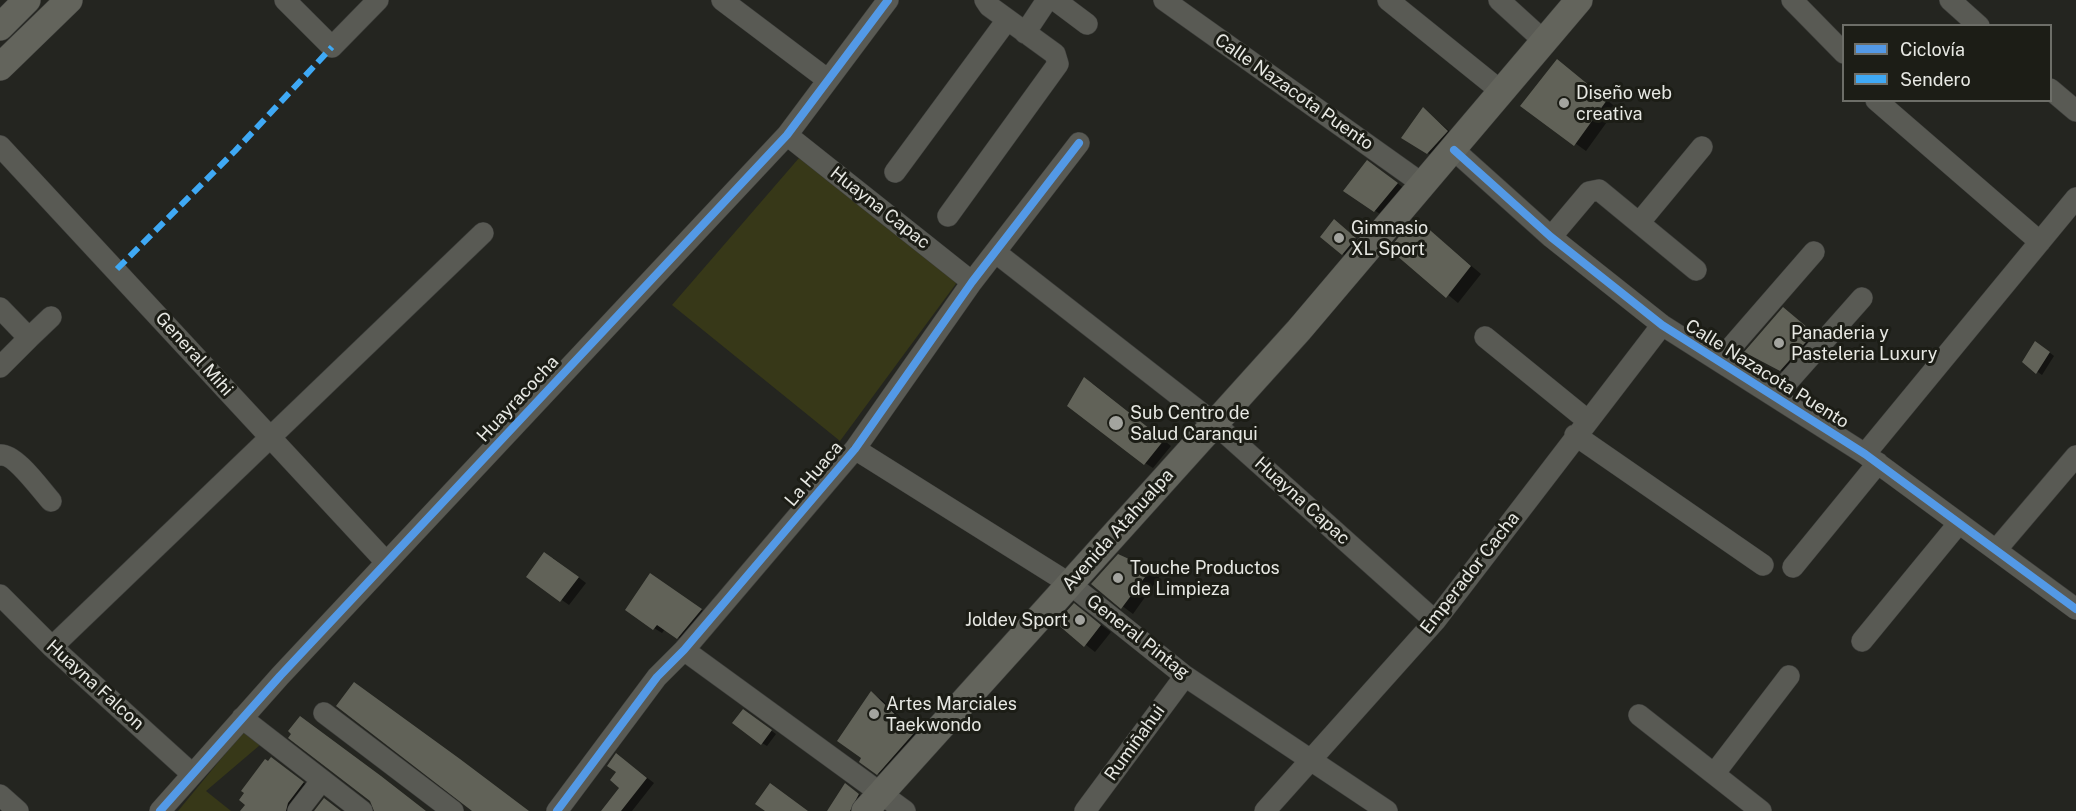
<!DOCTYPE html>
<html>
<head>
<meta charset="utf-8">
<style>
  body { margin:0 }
  #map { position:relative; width:2076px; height:811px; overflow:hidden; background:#242520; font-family:"Public Sans",sans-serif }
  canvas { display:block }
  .legend { position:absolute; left:1842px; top:24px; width:210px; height:78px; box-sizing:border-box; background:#1c1d16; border:2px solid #6d6e68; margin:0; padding:8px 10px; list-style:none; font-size:18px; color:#e7e8e3 }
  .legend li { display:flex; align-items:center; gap:12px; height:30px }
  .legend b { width:30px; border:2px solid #6d6e68 }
</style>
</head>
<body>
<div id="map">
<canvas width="2076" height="811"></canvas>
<ul class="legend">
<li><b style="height:8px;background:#5399e6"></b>Ciclovía</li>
<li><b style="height:8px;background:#3fa9f5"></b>Sendero</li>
</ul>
</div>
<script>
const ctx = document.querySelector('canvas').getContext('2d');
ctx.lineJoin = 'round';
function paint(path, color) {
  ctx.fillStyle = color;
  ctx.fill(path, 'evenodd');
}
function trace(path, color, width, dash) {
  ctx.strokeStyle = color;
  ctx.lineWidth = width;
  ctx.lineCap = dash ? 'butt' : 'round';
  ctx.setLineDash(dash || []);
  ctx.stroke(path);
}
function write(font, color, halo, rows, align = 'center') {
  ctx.font = font + ' "Public Sans",sans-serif';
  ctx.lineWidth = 6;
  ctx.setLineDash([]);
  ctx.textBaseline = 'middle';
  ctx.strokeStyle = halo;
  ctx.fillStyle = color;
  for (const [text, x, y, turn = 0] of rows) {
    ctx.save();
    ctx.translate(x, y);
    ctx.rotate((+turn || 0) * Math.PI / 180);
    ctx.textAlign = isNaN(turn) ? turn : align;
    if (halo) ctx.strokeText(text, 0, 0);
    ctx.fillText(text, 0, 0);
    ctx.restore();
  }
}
const green = new Path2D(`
  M799 158 958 281 840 441 672 305Z
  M244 731 260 745 206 791 231 811H178Z`);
const shadow = new Path2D(`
  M1557 61 1617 108 1586 151 1522 105Z
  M1424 109 1455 136 1436 158 1403 138Z
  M1375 166 1405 189 1383 216 1345 191Z
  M1416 219 1481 274 1458 303 1391 248Z
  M1339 224 1360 242 1348 257 1343 254Z
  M1784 309 1821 338 1789 375 1746 352Z
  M2040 345 2054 356 2042 375 2024 362Z
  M1092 383 1171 446 1153 468 1145 463Z
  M553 558 586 583 569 605 528 576Z
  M1150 570 1160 576 1133 614 1093 584Z
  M659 580 709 615 686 642 665 629 662 633 654 628Z
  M1074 605 1111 632 1095 652 1058 623Z
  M871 693 882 700 924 740 888 780 877 773Z
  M748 714 776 734 767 746 762 743Z
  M624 760 654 783 632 811H613L622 787 618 772Z
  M277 762 308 786 291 811H251L269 763Z
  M846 785 869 801 862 811H829Z`);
const building = new Path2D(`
  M1557 59 1607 100 1574 146 1520 106Z
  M1423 107 1448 131 1427 154 1401 138Z
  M1367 160 1398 183 1374 212 1343 191Z
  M1415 217 1471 266 1446 298 1389 249Z
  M1334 219 1356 238 1342 255 1320 237Z
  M1783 307 1814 333 1780 371 1744 352Z
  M2035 341 2050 352 2036 374 2022 362Z
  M1084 377 1164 440 1144 465 1067 406Z
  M544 552 579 577 560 602 526 577Z
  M1118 554 1151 569 1121 609 1091 584Z
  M650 573 702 609 677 639 657 625 653 630 625 610Z
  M1074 603 1101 625 1084 647 1056 623Z
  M354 682 460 759 529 811H472L336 706Z
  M871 691 914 733 877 775 859 762 861 758 837 741Z
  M743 709 772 730 761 745 732 723Z
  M300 716 381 776 426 811H374L370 801 288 738 291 734 288 731Z
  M616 753 647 778 621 811H601L619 788 610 780 616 772 607 766Z
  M271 757 304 782 288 803 286 811H240L245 805 239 800 244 793 241 791 265 759 268 761Z
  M770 783 808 811H765L755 804Z
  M845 783 859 794 850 811H827Z
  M324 798 341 811H314Z`);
const minor = new Path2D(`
  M285 0 332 47 378 0
  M722 0 828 80
  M1055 0 1087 24
  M1164 0 1424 185
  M1388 0 1502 92
  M1499 0 1544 41
  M1792 0 1844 53
  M1950 0 1979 26
  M1025 33 1047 0
  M2050 89 2076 111
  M1876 100 2040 242
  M787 135 972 282
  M0 146 386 562
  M1454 150 1551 237 1662 325 1865 454 2076 609
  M895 172 1007 20
  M948 216 1058 64 1055 54 989 6 985 0
  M1639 223 1702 147
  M1551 237 1589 192 1599 190 1696 270
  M995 252 1214 423 1435 621
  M0 308 29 338 51 317
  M1485 337 1587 420
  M1720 360 1814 252
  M0 367 29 338
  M1776 395 1862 298
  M1575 435 1763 565
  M855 449 1070 584 1185 676 1387 811
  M1865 454 2076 198
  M0 455C15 453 41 490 51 501
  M1996 550 2076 456
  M1793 567 1878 463
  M0 595 52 647 191 773
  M1862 641 1959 523
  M52 647 483 233
  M684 650 905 811
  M324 713 453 811
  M1639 715 1761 811
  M242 718 362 811
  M1714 774 1789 676
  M0 795 18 811
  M160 811 280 676 787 135 888 0
  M298 811 322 780
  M557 811 657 677 684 650 855 449 972 282 1079 143
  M1085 811 1185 676
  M1265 811 1435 621 1662 325`);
const major = new Path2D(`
  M0 27 27 0
  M0 67 69 0
  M865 811 1299 330 1579 0`);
const quiet = new Path2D(`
  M117 269 235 151 332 47`);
const cycleway = new Path2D(`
  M1454 150 1551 237 1662 325 1865 454 2076 609
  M160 811 280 676 787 135 888 0
  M557 811 657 677 684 650 855 449 972 282 1079 143`);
const markers = [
  [1564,103,6,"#a3a49f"],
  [1339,238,6,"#a3a49f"],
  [1779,343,6,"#a3a49f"],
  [1116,423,8,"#a3a49f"],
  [1118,578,6,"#a3a49f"],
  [1080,620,6,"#a3a49f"],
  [874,714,6,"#a3a49f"]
];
const streetNames = [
  ["Calle Nazacota Puento",1294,92,35],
  ["Huayna Capac",880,208,38],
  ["General Mihi",194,354,48],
  ["Calle Nazacota Puento",1767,374,32],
  ["Huayracocha",518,399,-47],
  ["La Huaca",814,474,-50],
  ["Huayna Capac",1302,501,42],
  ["Avenida Atahualpa",1118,530,-48],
  ["Emperador Cacha",1470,573,-52],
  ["General Pintag",1138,637,38],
  ["Huayna Falcon",95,685,42],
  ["Rumiñahui",1135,743,-54]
];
const poiNames = [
  ["Diseño web",1576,93],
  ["creativa",1576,114],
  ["Gimnasio",1351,228],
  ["XL Sport",1351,249],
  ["Panaderia y",1791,333],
  ["Pasteleria Luxury",1791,354],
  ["Sub Centro de",1130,413],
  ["Salud Caranqui",1130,434],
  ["Touche Productos",1130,568],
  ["de Limpieza",1130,589],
  ["Joldev Sport",1068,620,"right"],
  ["Artes Marciales",886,704],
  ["Taekwondo",886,725]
];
paint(green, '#373818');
paint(shadow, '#0007');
paint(building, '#616258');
trace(minor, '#3e3f3c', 22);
trace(major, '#3e3f3c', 28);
trace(minor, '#595a54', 21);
trace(major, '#63645c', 27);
trace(quiet, '#3fa9f5', 6, [12, 6]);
trace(cycleway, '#5399e6', 8);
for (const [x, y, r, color] of markers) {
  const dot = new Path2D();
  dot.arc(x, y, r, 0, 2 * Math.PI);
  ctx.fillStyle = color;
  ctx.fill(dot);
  trace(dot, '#1c1d16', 2);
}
write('18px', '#e7e8e3', '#1c1d16', streetNames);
write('18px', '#e7e8e3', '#1c1d16', poiNames, 'left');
</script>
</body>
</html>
